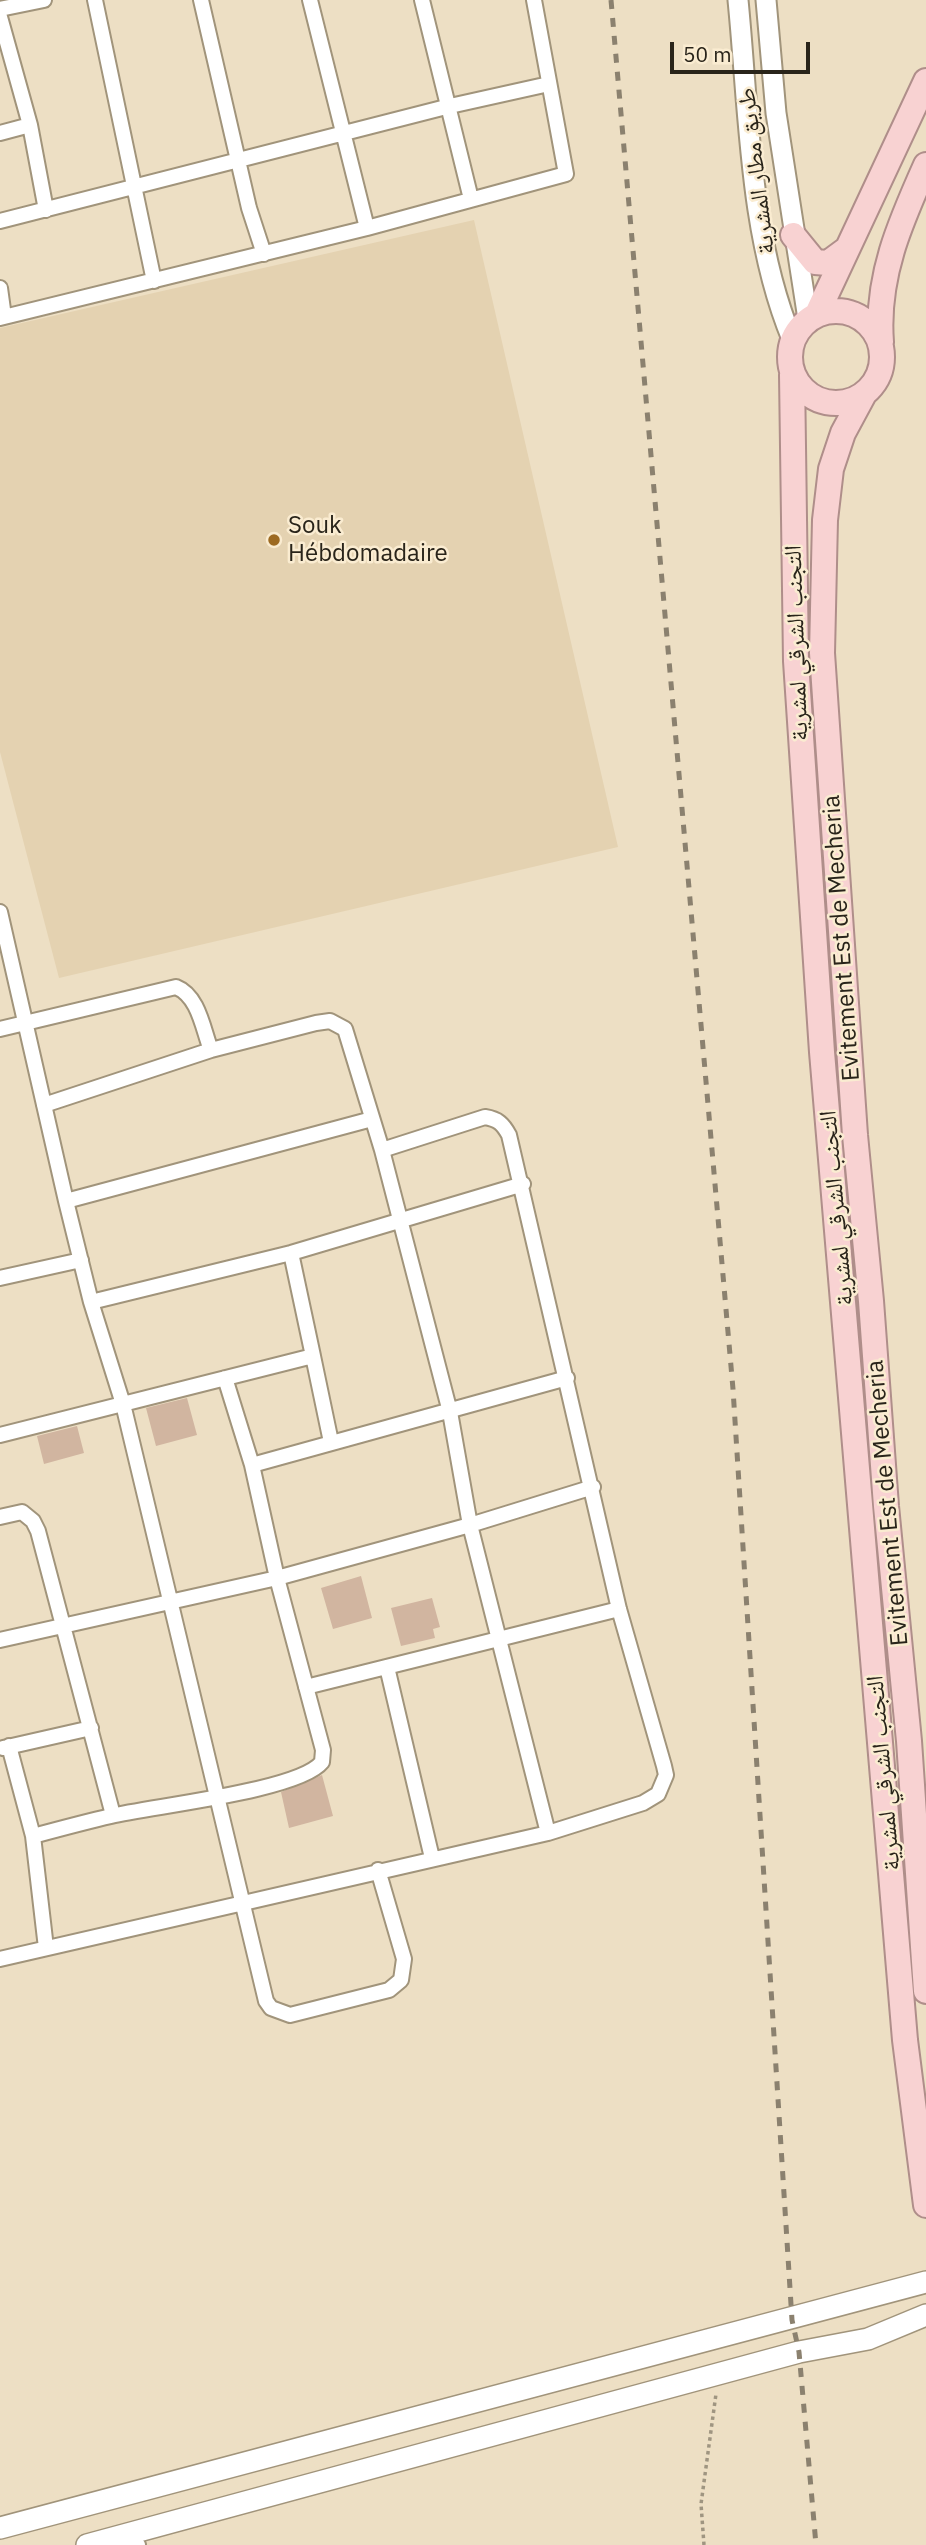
<!DOCTYPE html>
<html>
<head>
<meta charset="utf-8">
<style>
  body { margin:0 }
  #map { position:relative; width:926px; height:2545px; overflow:hidden; background:#eddfc4; font-family:"IBM Plex Sans",sans-serif }
  canvas { display:block }
  .scale { position:absolute; left:670px; top:42px; width:140px; height:32px; box-sizing:border-box; border:4px solid #29241a; border-top:0; padding-left:9px; font-size:21px; line-height:24px; white-space:nowrap; color:#29241a; -webkit-text-stroke:5px #faecd1; paint-order:stroke }
</style>
</head>
<body>
<div id="map">
<canvas width="926" height="2545"></canvas>
<div class="scale">50 m</div>
</div>
<script>
const ctx = document.querySelector('canvas').getContext('2d');
ctx.lineJoin = 'round';
function paint(path, color) {
  ctx.fillStyle = color;
  ctx.fill(path, 'evenodd');
}
function trace(path, color, width, dash) {
  ctx.strokeStyle = color;
  ctx.lineWidth = width;
  ctx.lineCap = dash ? 'butt' : 'round';
  ctx.setLineDash(dash || []);
  ctx.stroke(path);
}
function write(font, color, halo, rows, align = 'center') {
  ctx.font = font + ' "IBM Plex Sans","Noto Naskh Arabic",sans-serif';
  ctx.lineWidth = 5;
  ctx.setLineDash([]);
  ctx.textBaseline = 'middle';
  ctx.strokeStyle = halo;
  ctx.fillStyle = color;
  for (const [text, x, y, turn = 0] of rows) {
    ctx.save();
    ctx.translate(x, y);
    ctx.rotate((+turn || 0) * Math.PI / 180);
    ctx.textAlign = isNaN(turn) ? turn : align;
    if (halo) ctx.strokeText(text, 0, 0);
    ctx.fillText(text, 0, 0);
    ctx.restore();
  }
}
const built = new Path2D(`
  M474 220 618 847 59 978 0 752V328Z`);
const building = new Path2D(`
  M187 1398 197 1435 156 1446 146 1408Z
  M77 1426 84 1453 44 1464 37 1436Z
  M361 1576 372 1618 333 1629 321 1588Z
  M432 1598 440 1627 433 1629 435 1638 401 1646 391 1608Z
  M322 1775 333 1816 289 1828 281 1792Z`);
const path = new Path2D(`
  M704 2545 701 2504 716 2394`);
const minor = new Path2D(`
  M95 0 154 281
  M201 0 249 208 264 254
  M310 0 367 228
  M422 0 471 199
  M0 9 44 0
  M0 17 30 125 46 210
  M0 133 30 125
  M0 221 450 106 549 84
  M0 288 4 317
  M0 318 367 228 566 174 534 0
  M0 912 66 1201 91 1302 123 1404 266 2001 271 2008 290 2015 389 1990 401 1980 404 1959 378 1870
  M0 1029 176 987C199 996 203 1030 211 1050
  M44 1105 211 1050 316 1023 330 1021 345 1029 382 1150 450 1412 470 1525 548 1833
  M66 1201 372 1119
  M0 1278 81 1260
  M91 1302 291 1253 523 1184
  M313 1356 331 1442
  M0 1435 313 1356 291 1253
  M252 1465 567 1378
  M0 1517 22 1512 33 1521 38 1531 113 1815
  M0 1640 277 1578 470 1525 593 1487
  M387 1667 432 1858
  M306 1687 619 1609
  M9 1746 33 1836 46 1948
  M3 1748 91 1728
  M33 1836C59 1829 85 1822 111 1816 152 1806 299 1791 322 1762L323 1750 277 1578 252 1465 225 1378
  M0 1959 548 1833 643 1803 658 1794 666 1775 664 1766 619 1609 509 1135C503 1124 498 1119 485 1117L382 1150
  M115 2538 138 2545`);
const tertiary = new Path2D(`
  M738 0C749 111 749 236 792 339
  M766 0 776 113 808 319`);
const secondary = new Path2D(`
  M0 2528 926 2282
  M87 2545 799 2352 868 2339 926 2315`);
const trunk = new Path2D(`
  M793 235 815 262 828 263 847 249
  M790 357a46 46 0 1 1 92 0a46 46 0 1 1-92 0Z
  M817 314 926 81
  M881 342C876 277 900 223 926 165
  M792 375 796 661 822 1052 905 2040 926 2205
  M864 394 843 433 831 469 825 520 822 653 855 1135 871 1301 886 1506 909 1741 926 1991`);
const rail = new Path2D(`
  M611 0 733 1389 792 2320 799 2352 816 2545`);
const markers = [
  [274,540,7,"#9d6a21"]
];
const streetNames = [
  ["طريق مطار المشرية",757,171,-97],
  ["التجنب الشرقي لمشرية",797,643,-92],
  ["Evitement Est de Mecheria",842,938,-94],
  ["التجنب الشرقي لمشرية",837,1208,-95],
  ["Evitement Est de Mecheria",888,1503,-95],
  ["التجنب الشرقي لمشرية",884,1773,-95]
];
const poiNames = [
  ["Souk",288,526],
  ["Hébdomadaire",288,554]
];
paint(built, '#e4d2b1');
paint(building, '#d1b5a0');
trace(minor, '#a1947b', 18);
trace(tertiary, '#a1947b', 23);
trace(secondary, '#a1947b', 24);
trace(trunk, '#af8e8a', 28);
trace(path, '#9f9581', 3.5, [3.5, 3.5]);
trace(minor, '#fff', 14);
trace(tertiary, '#fff', 19);
trace(secondary, '#fff', 21);
trace(trunk, '#f8d2d2', 24);
trace(rail, '#8b816f', 5, [9, 9]);
for (const [x, y, r, color] of markers) {
  const dot = new Path2D();
  dot.arc(x, y, r, 0, 2 * Math.PI);
  ctx.fillStyle = color;
  ctx.fill(dot);
  trace(dot, '#faecd1', 2.5);
}
write('24px', '#29241a', '#faecd1', streetNames);
write('24px', '#29241a', '#faecd1', poiNames, 'left');
</script>
</body>
</html>
